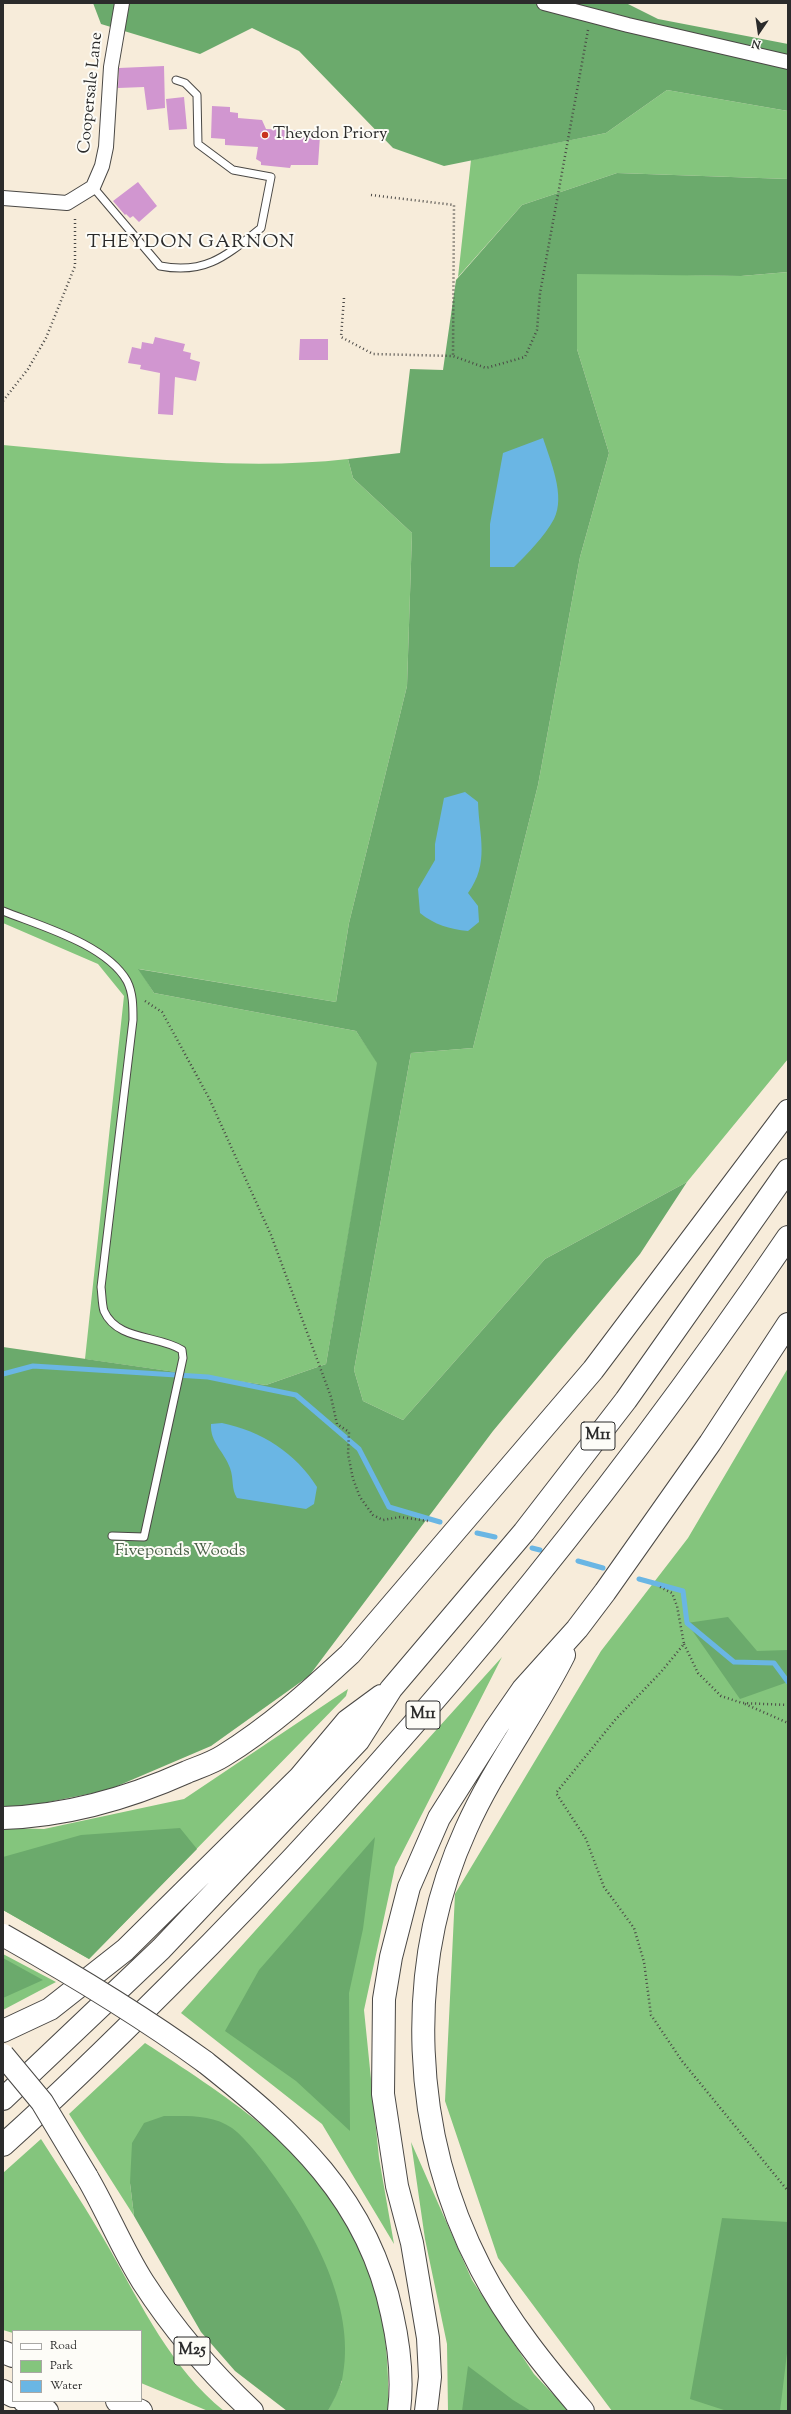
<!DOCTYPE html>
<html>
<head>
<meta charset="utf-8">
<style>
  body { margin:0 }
  #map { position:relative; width:791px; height:2414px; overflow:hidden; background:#f7ecda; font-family:"Sorts Mill Goudy",serif }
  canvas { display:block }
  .frame { position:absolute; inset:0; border:4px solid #2b2b2b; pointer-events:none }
  .legend { position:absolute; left:12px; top:2330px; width:130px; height:72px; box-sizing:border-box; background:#fdfcf7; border:1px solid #a9a8a5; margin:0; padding:5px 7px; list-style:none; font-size:12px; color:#2b2b2b }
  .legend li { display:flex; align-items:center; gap:8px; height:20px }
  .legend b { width:20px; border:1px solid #a9a8a5 }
  .north { position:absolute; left:739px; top:12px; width:40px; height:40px; -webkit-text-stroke:3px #fdfcf7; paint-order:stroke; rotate:193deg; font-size:11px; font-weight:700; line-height:16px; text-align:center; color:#2b2b2b }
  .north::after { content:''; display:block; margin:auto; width:14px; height:18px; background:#2b2b2b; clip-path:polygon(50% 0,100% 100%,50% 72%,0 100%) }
</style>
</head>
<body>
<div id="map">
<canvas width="791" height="2414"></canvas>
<div class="frame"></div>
<ul class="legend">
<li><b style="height:5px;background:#fff"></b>Road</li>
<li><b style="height:11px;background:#84c57d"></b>Park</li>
<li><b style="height:11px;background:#6ab6e4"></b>Water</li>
</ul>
<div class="north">N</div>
</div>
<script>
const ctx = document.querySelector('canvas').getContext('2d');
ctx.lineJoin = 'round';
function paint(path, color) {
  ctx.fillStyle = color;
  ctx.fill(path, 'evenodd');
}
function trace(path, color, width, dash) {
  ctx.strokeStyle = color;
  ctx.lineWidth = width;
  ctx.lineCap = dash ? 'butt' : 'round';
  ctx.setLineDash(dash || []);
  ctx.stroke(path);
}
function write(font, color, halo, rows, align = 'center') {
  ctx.font = font + ' "Sorts Mill Goudy",serif';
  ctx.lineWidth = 4;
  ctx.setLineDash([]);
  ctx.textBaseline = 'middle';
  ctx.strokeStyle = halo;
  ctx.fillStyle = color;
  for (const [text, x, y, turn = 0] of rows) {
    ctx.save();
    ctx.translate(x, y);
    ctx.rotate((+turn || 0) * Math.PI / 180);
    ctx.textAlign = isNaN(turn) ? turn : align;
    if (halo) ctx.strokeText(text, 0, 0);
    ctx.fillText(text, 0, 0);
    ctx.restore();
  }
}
const green = new Path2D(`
  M667 90 788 111V179L617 173 522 205 458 277 471 160 606 133Z
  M788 272V1059L687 1182 545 1259 403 1420 363 1401 354 1370 411 1053 473 1048 538 785 580 557 609 453 577 349V273L741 276Z
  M3 445C117 455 233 472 348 459L353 478 412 533 407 686 349 923 336 1002 139 969 154 993 356 1031 378 1063 326 1364 266 1385 85 1359 124 996 98 964 3 923Z
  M788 1368V2411H612L498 2258 445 2101 455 1894 601 1651 688 1538Z
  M502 1657 395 1867 364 2010 379 2158 394 2244 322 2124 181 2013Z
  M348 1689 346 1696 89 1959 3 1910V1828L44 1829 184 1799Z
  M3 1954 56 1982 3 2010Z
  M145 2043C220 2092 312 2150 354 2231 382 2285 390 2351 388 2411H328L342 2381 130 2183 134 2216 69 2114Z
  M41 2139C64 2175 88 2211 109 2248 142 2306 171 2368 224 2411H208L141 2383V2331H13V2333L3 2330V2173Z
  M411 2142 472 2280 534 2374 569 2411H448L447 2344 425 2239Z`);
const forest = new Path2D(`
  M93 3H626L658 19 788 44V111L667 90 606 133 444 166 393 148 299 51 252 28 200 54 101 24Z
  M617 173 788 179V272L741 276 577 274V349L609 453 580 557 538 785 473 1048 411 1053 354 1370 363 1401 403 1420 545 1259 687 1182 640 1254 493 1431 309 1676 211 1746 108 1790 19 1808H3V1347L266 1385 326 1364 377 1063 356 1031 154 993 138 969 336 1002 349 923 407 686 412 533 353 478 348 459 400 453 410 369 443 370 456 280 522 205Z
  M728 1617 757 1651 788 1650V1682L740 1699 687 1623Z
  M180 1828 197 1849 89 1959 3 1910V1857L81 1835Z
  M375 1837 363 1929 349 1993 350 2131 296 2081 225 2031 259 1970Z
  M3 1958 43 1980 3 1998Z
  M164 2116C186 2116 212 2114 232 2128 247 2139 268 2167 279 2183 317 2236 357 2313 342 2380 339 2390 333 2402 328 2411H287L235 2371 201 2332 134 2216 130 2183 132 2143 144 2123Z
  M722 2218 788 2222V2345L780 2411H727L690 2399Z
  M468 2366 513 2400 531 2411H462Z`);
const water = new Path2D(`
  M543 438C550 460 566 496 554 519 544 537 528 553 514 567H490V524L503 453Z
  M465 792 478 802C479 836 490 863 468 893L478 906 479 922 468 931C449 929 435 925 420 913L418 889 435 860V844L444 798Z
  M222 1423C261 1431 296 1453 317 1487L314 1504 306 1509 237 1498C231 1489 234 1479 230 1468 224 1451 210 1443 211 1424Z`);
const stream = new Path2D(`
  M3 1374 33 1366 208 1377 296 1395 359 1449 389 1507 440 1522
  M477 1533 495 1537
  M532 1548 540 1550
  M578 1561 603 1568
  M639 1579 683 1591 687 1623 734 1662 774 1663 788 1682`);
const building = new Path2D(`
  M164 66 165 108 147 110 144 87 118 88 119 68Z
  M184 97 187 129 169 130 166 99Z
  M212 106 230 107V112L238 113V118L262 120 266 129 313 131 320 136 318 165H291L290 168 261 165V162L256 159 258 147 225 145V139L211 138Z
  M138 182 157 206 139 222 133 216 130 218 126 214 125 215 113 201Z
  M155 337 185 344 183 351 191 353 190 359 200 362 196 381 175 377 173 415 158 414 160 373 140 369 141 365 128 363 132 347 141 349 142 342 153 344Z
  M300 339H328V360H299Z`);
const path = new Path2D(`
  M371 195 454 205 453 356
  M344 298 341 337 373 354 453 356 486 368 525 357 537 330 540 293 588 30
  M3 401 28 369 46 338 75 266V216
  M145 1001 162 1012 209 1098 271 1235 331 1397 337 1424 349 1432 348 1454 353 1479 360 1497 373 1515 383 1520 400 1517 428 1521
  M660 1587 672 1593 677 1606 684 1644 661 1672 615 1720 556 1793 586 1839 604 1887 634 1928 644 1962 651 2015 682 2061 788 2191
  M684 1644 698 1673 721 1696 742 1703 788 1705
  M745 1704 788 1723`);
const lane = new Path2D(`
  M93 187 160 266C206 275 227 255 261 228L271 177 233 170 198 144 197 95 185 83 176 80
  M3 911C40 926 106 944 127 981 133 993 133 1006 133 1020L101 1287C102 1294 102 1305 104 1311 117 1341 159 1335 182 1350L183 1358 144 1537 112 1536`);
const street = new Path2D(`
  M544 3 628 25 788 62
  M3 198 67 203 93 187 102 166 106 147 111 67 122 3`);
const highway = new Path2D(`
  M564 1655C534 1715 493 1768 466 1829 403 1967 411 2135 481 2269 508 2321 545 2367 583 2411
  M3 1818C67 1816 129 1798 187 1772 199 1767 212 1763 223 1756 270 1727 310 1691 350 1654L593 1370 788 1111
  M3 2031 50 2009 125 1950 300 1777 347 1721 381 1696
  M205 2062C293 2132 368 2198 392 2314 399 2345 403 2379 399 2411
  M3 2099 161 1949 358 1741 391 1689 524 1532 626 1400 788 1170
  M3 2145C60 2094 115 2040 169 1986 399 1757 605 1506 788 1237
  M87 2177C107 2211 122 2249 143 2282 174 2330 210 2372 252 2411
  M3 2352 13 2356
  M3 2391 13 2396
  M24 2401 47 2411
  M117 2401 141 2411
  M426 2411 430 2377 428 2338 412 2243 397 2186 383 2094 384 1999 391 1957 409 1887 439 1818 496 1728 523 1689 577 1629 605 1592 710 1443 788 1324`);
const highwayBridge = new Path2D(`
  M3 1935C74 1975 139 2014 205 2062
  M3 2055 42 2102 87 2177`);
const markers = [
  [265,135,4,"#c8321e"]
];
const shields = [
  [598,1436,34],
  [423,1715,34],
  [192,2351,36]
];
const shieldNames = [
  ["M11",598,1436],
  ["M11",423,1715],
  ["M25",192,2351]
];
const streetNames = [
  ["Coopersale Lane",92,93,-84]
];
const poiNames = [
  ["Theydon Priory",273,135]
];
const parkNames = [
  ["Fiveponds Woods",180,1552]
];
const quarterNames = [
  ["THEYDON GARNON",191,244]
];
paint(green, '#84c57d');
paint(forest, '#6baa6c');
paint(water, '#6ab6e4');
trace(stream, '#6ab6e4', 5);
paint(building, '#d196d0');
trace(lane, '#4a4845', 9);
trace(street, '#4a4845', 16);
trace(highway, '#4a4845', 24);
trace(path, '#4a4845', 2.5, [1, 3]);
trace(lane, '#fff', 7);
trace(street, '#fff', 14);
trace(highway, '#fff', 22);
trace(highwayBridge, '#4a4845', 24, []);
trace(highwayBridge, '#fff', 22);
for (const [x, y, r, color] of markers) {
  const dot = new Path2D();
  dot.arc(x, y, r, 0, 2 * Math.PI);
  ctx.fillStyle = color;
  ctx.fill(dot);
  trace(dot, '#fdfcf7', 1.5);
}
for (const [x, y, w] of shields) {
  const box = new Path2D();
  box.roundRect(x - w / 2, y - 14, w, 28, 3);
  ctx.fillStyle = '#fdfcf7';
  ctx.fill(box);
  trace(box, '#2b2b2b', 1);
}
write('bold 16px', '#2b2b2b', null, shieldNames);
write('17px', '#2b2b2b', '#fdfcf7', streetNames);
write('17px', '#2b2b2b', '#fdfcf7', poiNames, 'left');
write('17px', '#4a6148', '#fdfcf7', parkNames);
ctx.letterSpacing = '1px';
write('19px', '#2b2b2b', '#fdfcf7', quarterNames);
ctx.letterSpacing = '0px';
</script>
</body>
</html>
